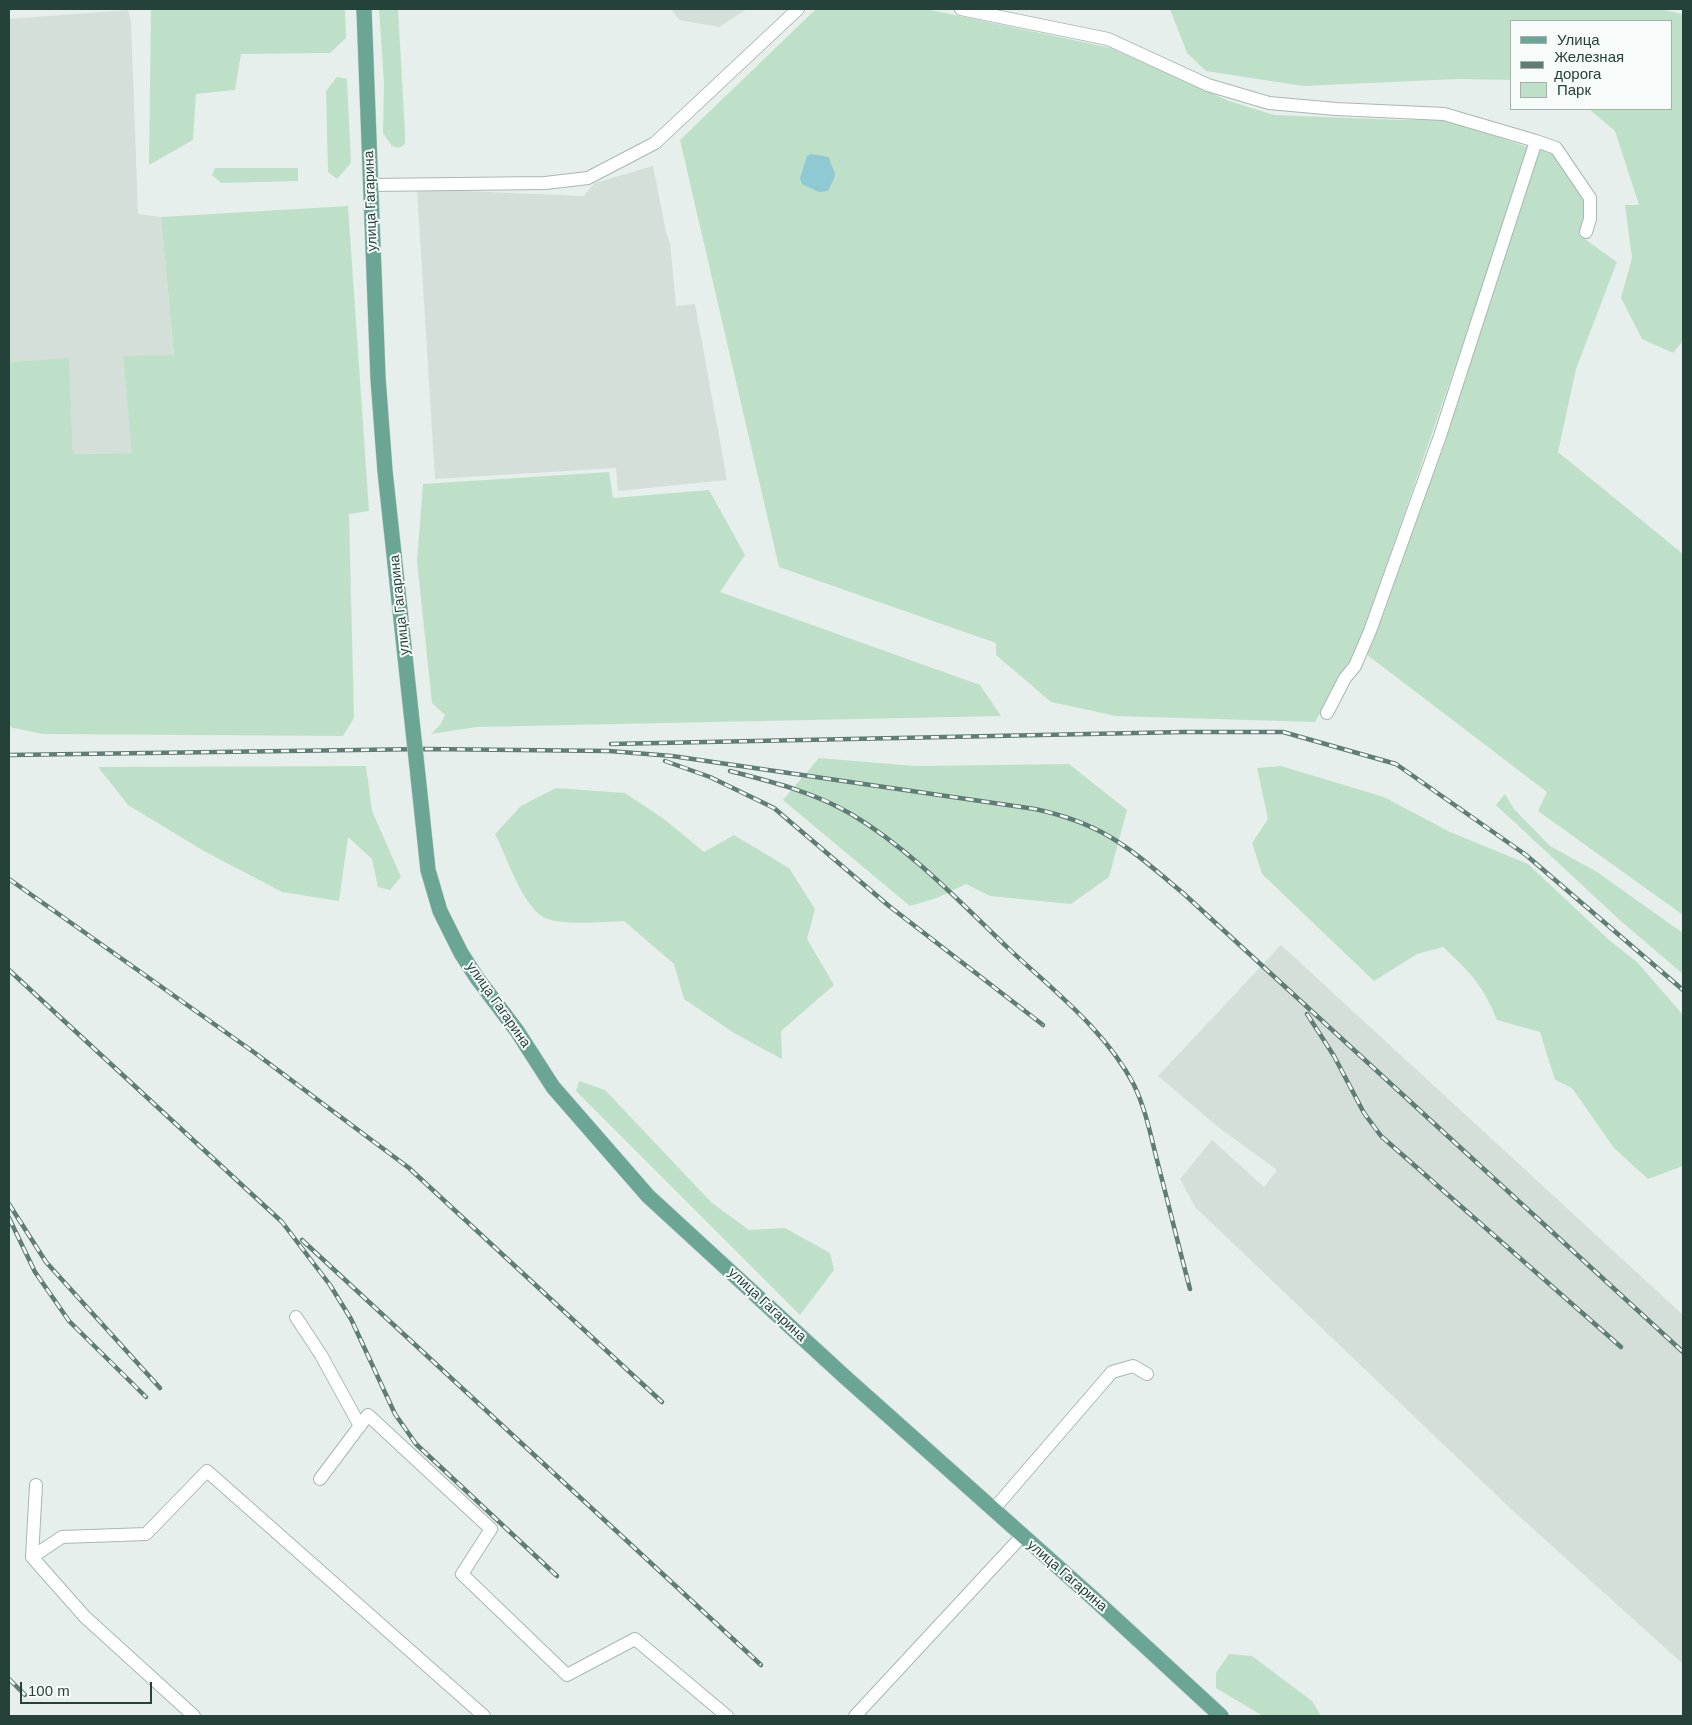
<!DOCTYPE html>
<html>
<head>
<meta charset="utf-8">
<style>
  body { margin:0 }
  #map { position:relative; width:1692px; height:1725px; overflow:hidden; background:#e6efeb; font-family:Helvetica,sans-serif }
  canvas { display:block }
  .frame { position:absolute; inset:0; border:10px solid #24423a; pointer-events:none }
  .legend { position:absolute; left:1510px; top:20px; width:162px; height:90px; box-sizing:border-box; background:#f7fbf9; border:1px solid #a3b1ad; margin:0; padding:6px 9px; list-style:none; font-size:15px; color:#24423a }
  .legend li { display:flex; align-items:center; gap:10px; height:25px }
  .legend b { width:25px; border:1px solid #a3b1ad }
  .scale { position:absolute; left:20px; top:1682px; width:132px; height:22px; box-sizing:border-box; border:2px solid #24423a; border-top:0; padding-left:6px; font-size:15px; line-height:18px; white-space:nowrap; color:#24423a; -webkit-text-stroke:4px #f7fbf9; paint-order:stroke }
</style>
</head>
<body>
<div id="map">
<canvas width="1692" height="1725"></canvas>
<div class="frame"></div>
<ul class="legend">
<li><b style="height:6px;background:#6aa596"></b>Улица</li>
<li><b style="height:6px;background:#5f7d75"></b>Железная дорога</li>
<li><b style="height:14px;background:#bfe0c8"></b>Парк</li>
</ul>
<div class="scale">100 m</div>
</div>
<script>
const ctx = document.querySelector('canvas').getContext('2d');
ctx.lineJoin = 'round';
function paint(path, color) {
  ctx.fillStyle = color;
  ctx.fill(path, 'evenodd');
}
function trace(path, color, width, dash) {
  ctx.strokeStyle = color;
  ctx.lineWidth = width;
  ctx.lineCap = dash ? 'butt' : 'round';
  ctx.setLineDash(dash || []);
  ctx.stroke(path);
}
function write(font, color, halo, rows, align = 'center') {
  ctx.font = font + ' Helvetica,sans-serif';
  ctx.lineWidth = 4;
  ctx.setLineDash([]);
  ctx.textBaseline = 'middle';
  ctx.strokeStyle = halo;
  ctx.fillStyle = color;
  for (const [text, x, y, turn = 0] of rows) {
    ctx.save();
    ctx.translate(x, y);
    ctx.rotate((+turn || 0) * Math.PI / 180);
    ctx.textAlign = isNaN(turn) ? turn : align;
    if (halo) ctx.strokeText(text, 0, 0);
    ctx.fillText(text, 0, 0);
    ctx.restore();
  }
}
const built = new Path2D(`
  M671 9H747L719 27 679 20Z
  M128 10 131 21 138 214 161 217 174 355 123 357 133 453 73 454 69 359 9 362V19Z
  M653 166 666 232 670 243 676 306 695 304 727 480 618 491 616 468 435 479 417 189 583 196 595 183Z
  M1281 945 1683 1315V1664L1510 1508 1195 1207 1180 1179 1212 1140 1264 1187 1277 1170 1218 1127 1158 1076Z`);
const green = new Path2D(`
  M151 9H345L346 38 330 53 241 54 235 90 196 94 193 140 149 165Z
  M379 9H398L405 133V144L399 148 392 146 383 133 384 83Z
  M816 9H926L1111 48 1229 101 1274 115 1400 120 1446 119 1530 148 1360 643 1315 722 1116 716 1051 702 996 655V643L779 567 680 140Z
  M1170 9H1659L1683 14V341L1673 353 1642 339 1621 298 1632 258 1625 205H1639L1615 131 1589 109H1671V21H1511V80L1458 79 1303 86 1206 71 1187 53Z
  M337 77 347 79 351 163 337 179 328 172 326 91Z
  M1541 147 1560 158 1588 204 1579 235 1617 262 1576 369 1558 452 1683 554V915L1538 811 1547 792 1366 654 1444 445Z
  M215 168H298V181L221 183 212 175Z
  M348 206 369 511 349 514 354 718 343 736 43 734 9 727V362L69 358 73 454 132 453 123 356 174 355 161 217Z
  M609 472 613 498 709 490 745 555 720 592 980 685 1001 716 477 727 431 734 440 725 445 715 432 703 417 561 423 484Z
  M819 758 915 766 1069 764 1127 810 1109 877 1071 904 990 896 966 884 937 898 910 906 783 800Z
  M366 766 372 811 401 877 390 890 378 887 372 859 348 837 339 901 282 892 204 851 128 805 98 767Z
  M1281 766 1384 797 1450 832 1528 864 1609 940 1638 963 1683 1015V1166L1648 1179 1614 1148 1572 1088 1555 1080 1540 1032 1497 1020C1483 985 1470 972 1443 947L1417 954 1374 981 1262 874 1252 843 1268 819 1257 768Z
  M556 788 625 793 664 819 704 852 734 835 789 868 815 909 807 939 834 985 781 1031 782 1059 734 1033 684 999 674 964 624 921C606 922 557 926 543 917 521 903 507 857 495 834L521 806Z
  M1505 794 1514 809 1550 846 1597 872 1683 933V974L1623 923 1496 805Z
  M579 1081 605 1090 712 1203 749 1230 785 1228 830 1253 834 1270 800 1315 576 1091Z
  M1229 1654 1252 1656 1312 1701 1321 1716H1263L1216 1688V1673Z`);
const water = new Path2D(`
  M811 154 829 157C834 178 840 167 828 191L819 192 802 184 800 178 807 156Z`);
const minor = new Path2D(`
  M961 9 1108 39 1208 85 1269 103 1336 109 1444 114 1536 141 1440 436 1370 631 1355 666 1345 678 1327 713
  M1536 141 1556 148 1590 198V219L1586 232
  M370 185 545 183 588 178 655 143 798 9
  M296 1317 321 1355 360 1426
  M320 1479 368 1415 491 1529 462 1574 567 1675 635 1639 727 1716
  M36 1485 32 1557 85 1617 194 1716
  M993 1510 1112 1372 1133 1366 1147 1374
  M32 1557 62 1537 146 1534 207 1471 484 1716
  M855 1716 1022 1536`);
const major = new Path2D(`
  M364 9 378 378 385 471 411 712
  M418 776 428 870 440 911 461 953 477 978 517 1031 553 1087 648 1196 845 1377 1094 1599 1221 1716`);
const rail = new Path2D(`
  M611 744 1184 732H1283L1396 764 1526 855 1683 990
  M9 755 425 749 609 751 672 756 1035 809C1105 824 1130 849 1183 893L1683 1352
  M665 761 710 777 774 808 889 906 1043 1025
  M730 771C772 782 814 792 851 814 910 849 960 902 1009 949 1053 990 1106 1031 1134 1085 1146 1110 1151 1137 1158 1164 1169 1206 1179 1248 1190 1289
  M9 879 255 1053 409 1168 662 1402
  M9 970 282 1222 330 1285 351 1319 395 1414 416 1444 557 1576
  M1307 1014 1334 1056 1364 1113 1381 1136 1621 1347
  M9 1204 46 1262 160 1388
  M9 1218 35 1272 69 1321 146 1397
  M302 1240 761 1665
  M9 1679 25 1695`);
const majorBridge = new Path2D(`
  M411 712 418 776`);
const streetNames = [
  ["улица Гагарина",371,201,-92],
  ["улица Гагарина",400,605,-96],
  ["улица Гагарина",498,1005,55],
  ["улица Гагарина",767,1305,43],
  ["улица Гагарина",1067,1576,41]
];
paint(built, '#d4dfda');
paint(green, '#bfe0c8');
paint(water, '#8ec9d4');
trace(minor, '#a8b8b2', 14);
trace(major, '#c2cac8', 16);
trace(minor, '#fff', 12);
trace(major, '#6aa596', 15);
trace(rail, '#5f7d75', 4.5);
trace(rail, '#f7fbf9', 2.5, [8]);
trace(majorBridge, '#c2cac8', 16, []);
trace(majorBridge, '#6aa596', 15);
write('14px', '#24423a', '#f7fbf9', streetNames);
</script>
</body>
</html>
